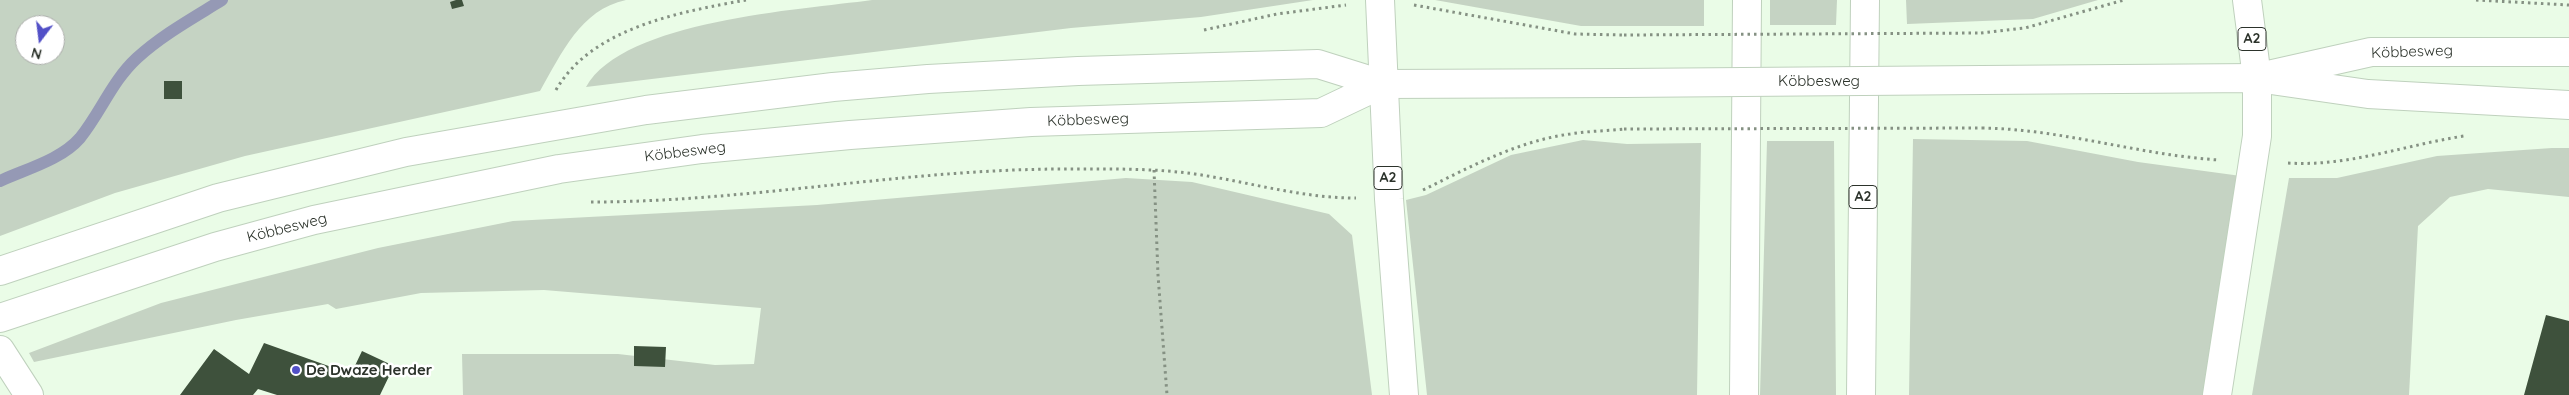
<!DOCTYPE html>
<html>
<head>
<meta charset="utf-8">
<style>
  body { margin:0 }
  #map { position:relative; width:2569px; height:395px; overflow:hidden; background:#eafce7; font-family:Quicksand,sans-serif }
  canvas { display:block }
  .north { position:absolute; left:15px; top:15px; width:50px; height:50px; box-sizing:border-box; background:#fff; border:1px solid #abadaa; border-radius:50%; rotate:195deg; font-size:14px; font-weight:700; line-height:20px; text-align:center; color:#2c332b }
  .north::after { content:''; display:block; margin:auto; width:18px; height:22px; background:#5250c7; clip-path:polygon(50% 0,100% 100%,50% 72%,0 100%) }
</style>
</head>
<body>
<div id="map">
<canvas width="2569" height="395"></canvas>
<div class="north">N</div>
</div>
<script>
const ctx = document.querySelector('canvas').getContext('2d');
ctx.lineJoin = 'round';
function paint(path, color) {
  ctx.fillStyle = color;
  ctx.fill(path, 'evenodd');
}
function trace(path, color, width, dash) {
  ctx.strokeStyle = color;
  ctx.lineWidth = width;
  ctx.lineCap = dash ? 'butt' : 'round';
  ctx.setLineDash(dash || []);
  ctx.stroke(path);
}
function write(font, color, halo, rows, align = 'center') {
  ctx.font = font + ' Quicksand,sans-serif';
  ctx.lineWidth = 5;
  ctx.setLineDash([]);
  ctx.textBaseline = 'middle';
  ctx.strokeStyle = halo;
  ctx.fillStyle = color;
  for (const [text, x, y, turn = 0] of rows) {
    ctx.save();
    ctx.translate(x, y);
    ctx.rotate((+turn || 0) * Math.PI / 180);
    ctx.textAlign = isNaN(turn) ? turn : align;
    if (halo) ctx.strokeText(text, 0, 0);
    ctx.fillText(text, 0, 0);
    ctx.restore();
  }
}
const green = new Path2D(`
  M0 0H626C580 10 562 53 540 91L245 156 115 193 0 236ZM25 25H55V55H25Z
  M872 0H1313L1201 17 1071 28 586 87C624 20 800 10 872 0Z
  M1435 0H1704V26H1581Z
  M1770 0H1837L1836 25H1770Z
  M1906 0H2098L2033 19 1907 24Z
  M1913 139 2027 141 2138 162 2241 176 2206 395H1909Z
  M1583 140 1627 144 1701 143 1697 395H1427L1406 200 1426 195 1511 155Z
  M1767 141H1834L1836 395H1760Z
  M2552 148H2569V197L2488 189 2450 197 2418 226 2409 395H2252L2289 178H2337L2437 156Z
  M1126 178 1192 182 1329 214 1352 235 1372 395H463L462 354H618L715 365 754 364 761 308 544 290 421 293 336 309 328 304 236 320 34 362 29 353 161 303 378 248 513 221 817 205Z`);
const stream = new Path2D(`
  M0 181C26 169 61 160 80 138 101 112 112 81 137 58 162 35 193 18 222 0`);
const building = new Path2D(`
  M456 0H462L464 6 452 9 450 2Z
  M164 81H182V99H164Z
  M2546 315 2569 321V395H2524Z
  M264 343 351 374 362 351 394 366 380 395H277L258 389 253 395H180L214 349 249 374Z
  M634 346 666 347 665 367 634 366Z`);
const path = new Path2D(`
  M2476 0 2569 5
  M1414 5 1575 34 1624 35
  M1204 30 1277 14 1346 5
  M1981 33 2025 28 2124 0
  M556 90C592 27 681 12 746 0
  M1982 128C2062 129 2139 155 2219 160
  M2288 163C2348 167 2405 145 2464 136
  M1154 170 1158 275 1167 395
  M1423 190C1470 167 1518 141 1570 134 1588 131 1606 131 1624 129
  M591 202C749 202 906 169 1064 169 1108 169 1152 168 1195 174 1249 182 1301 198 1356 198`);
const minor = new Path2D(`
  M0 350 29 395`);
const major = new Path2D(`
  M2273 74 2371 52H2569
  M1982 80 2257 78 2368 94 2569 105
  M0 271 218 198 406 152 646 110 833 87 928 79 1078 71 1318 64 1382 84 1624 83
  M0 318 215 247 314 220 559 169 702 149 850 135 1031 122 1321 113 1382 84`);
const highway = new Path2D(`
  M1380 0 1389 199 1404 395
  M1744 395 1747 0
  M1861 395 1865 0
  M2217 395 2257 136V78L2247 0`);
const pathBridge = new Path2D(`
  M1624 35 1981 33
  M1624 129 1982 128`);
const majorBridge = new Path2D(`
  M1624 83 1982 80`);
const markers = [
  [296,370,5,"#5250c7"]
];
const shields = [
  [2252,39,28],
  [1388,178,28],
  [1863,197,28]
];
const shieldNames = [
  ["A2",2252,39],
  ["A2",1388,178],
  ["A2",1863,197]
];
const streetNames = [
  ["Köbbesweg",2412,52,-2],
  ["Köbbesweg",1819,81],
  ["Köbbesweg",1088,120,-2],
  ["Köbbesweg",685,152,-7],
  ["Köbbesweg",287,228,-14]
];
const poiNames = [
  ["De Dwaze Herder",306,370]
];
paint(green, '#c5d3c3');
trace(stream, '#9599b5', 12);
paint(building, '#3e513c');
trace(minor, '#bfd1bd', 30);
trace(major, '#bfd1bd', 30);
trace(highway, '#bfd1bd', 30);
trace(path, '#859183', 3, [2.5, 4]);
trace(minor, '#fff', 28);
trace(major, '#fff', 28);
trace(highway, '#fff', 28);
trace(majorBridge, '#bfd1bd', 30, []);
trace(pathBridge, '#859183', 3, [2.5, 4]);
trace(majorBridge, '#fff', 28);
for (const [x, y, r, color] of markers) {
  const dot = new Path2D();
  dot.arc(x, y, r, 0, 2 * Math.PI);
  ctx.fillStyle = color;
  ctx.fill(dot);
  trace(dot, '#fff', 2);
}
for (const [x, y, w] of shields) {
  const box = new Path2D();
  box.roundRect(x - w / 2, y - 11.5, w, 23, 4);
  ctx.fillStyle = '#fff';
  ctx.fill(box);
  trace(box, '#2c332b', 1);
}
write('bold 14px', '#2c332b', null, shieldNames);
write('15px', '#2c332b', '#fff', streetNames);
write('bold 15px', '#2c332b', '#fff', poiNames, 'left');
</script>
</body>
</html>
